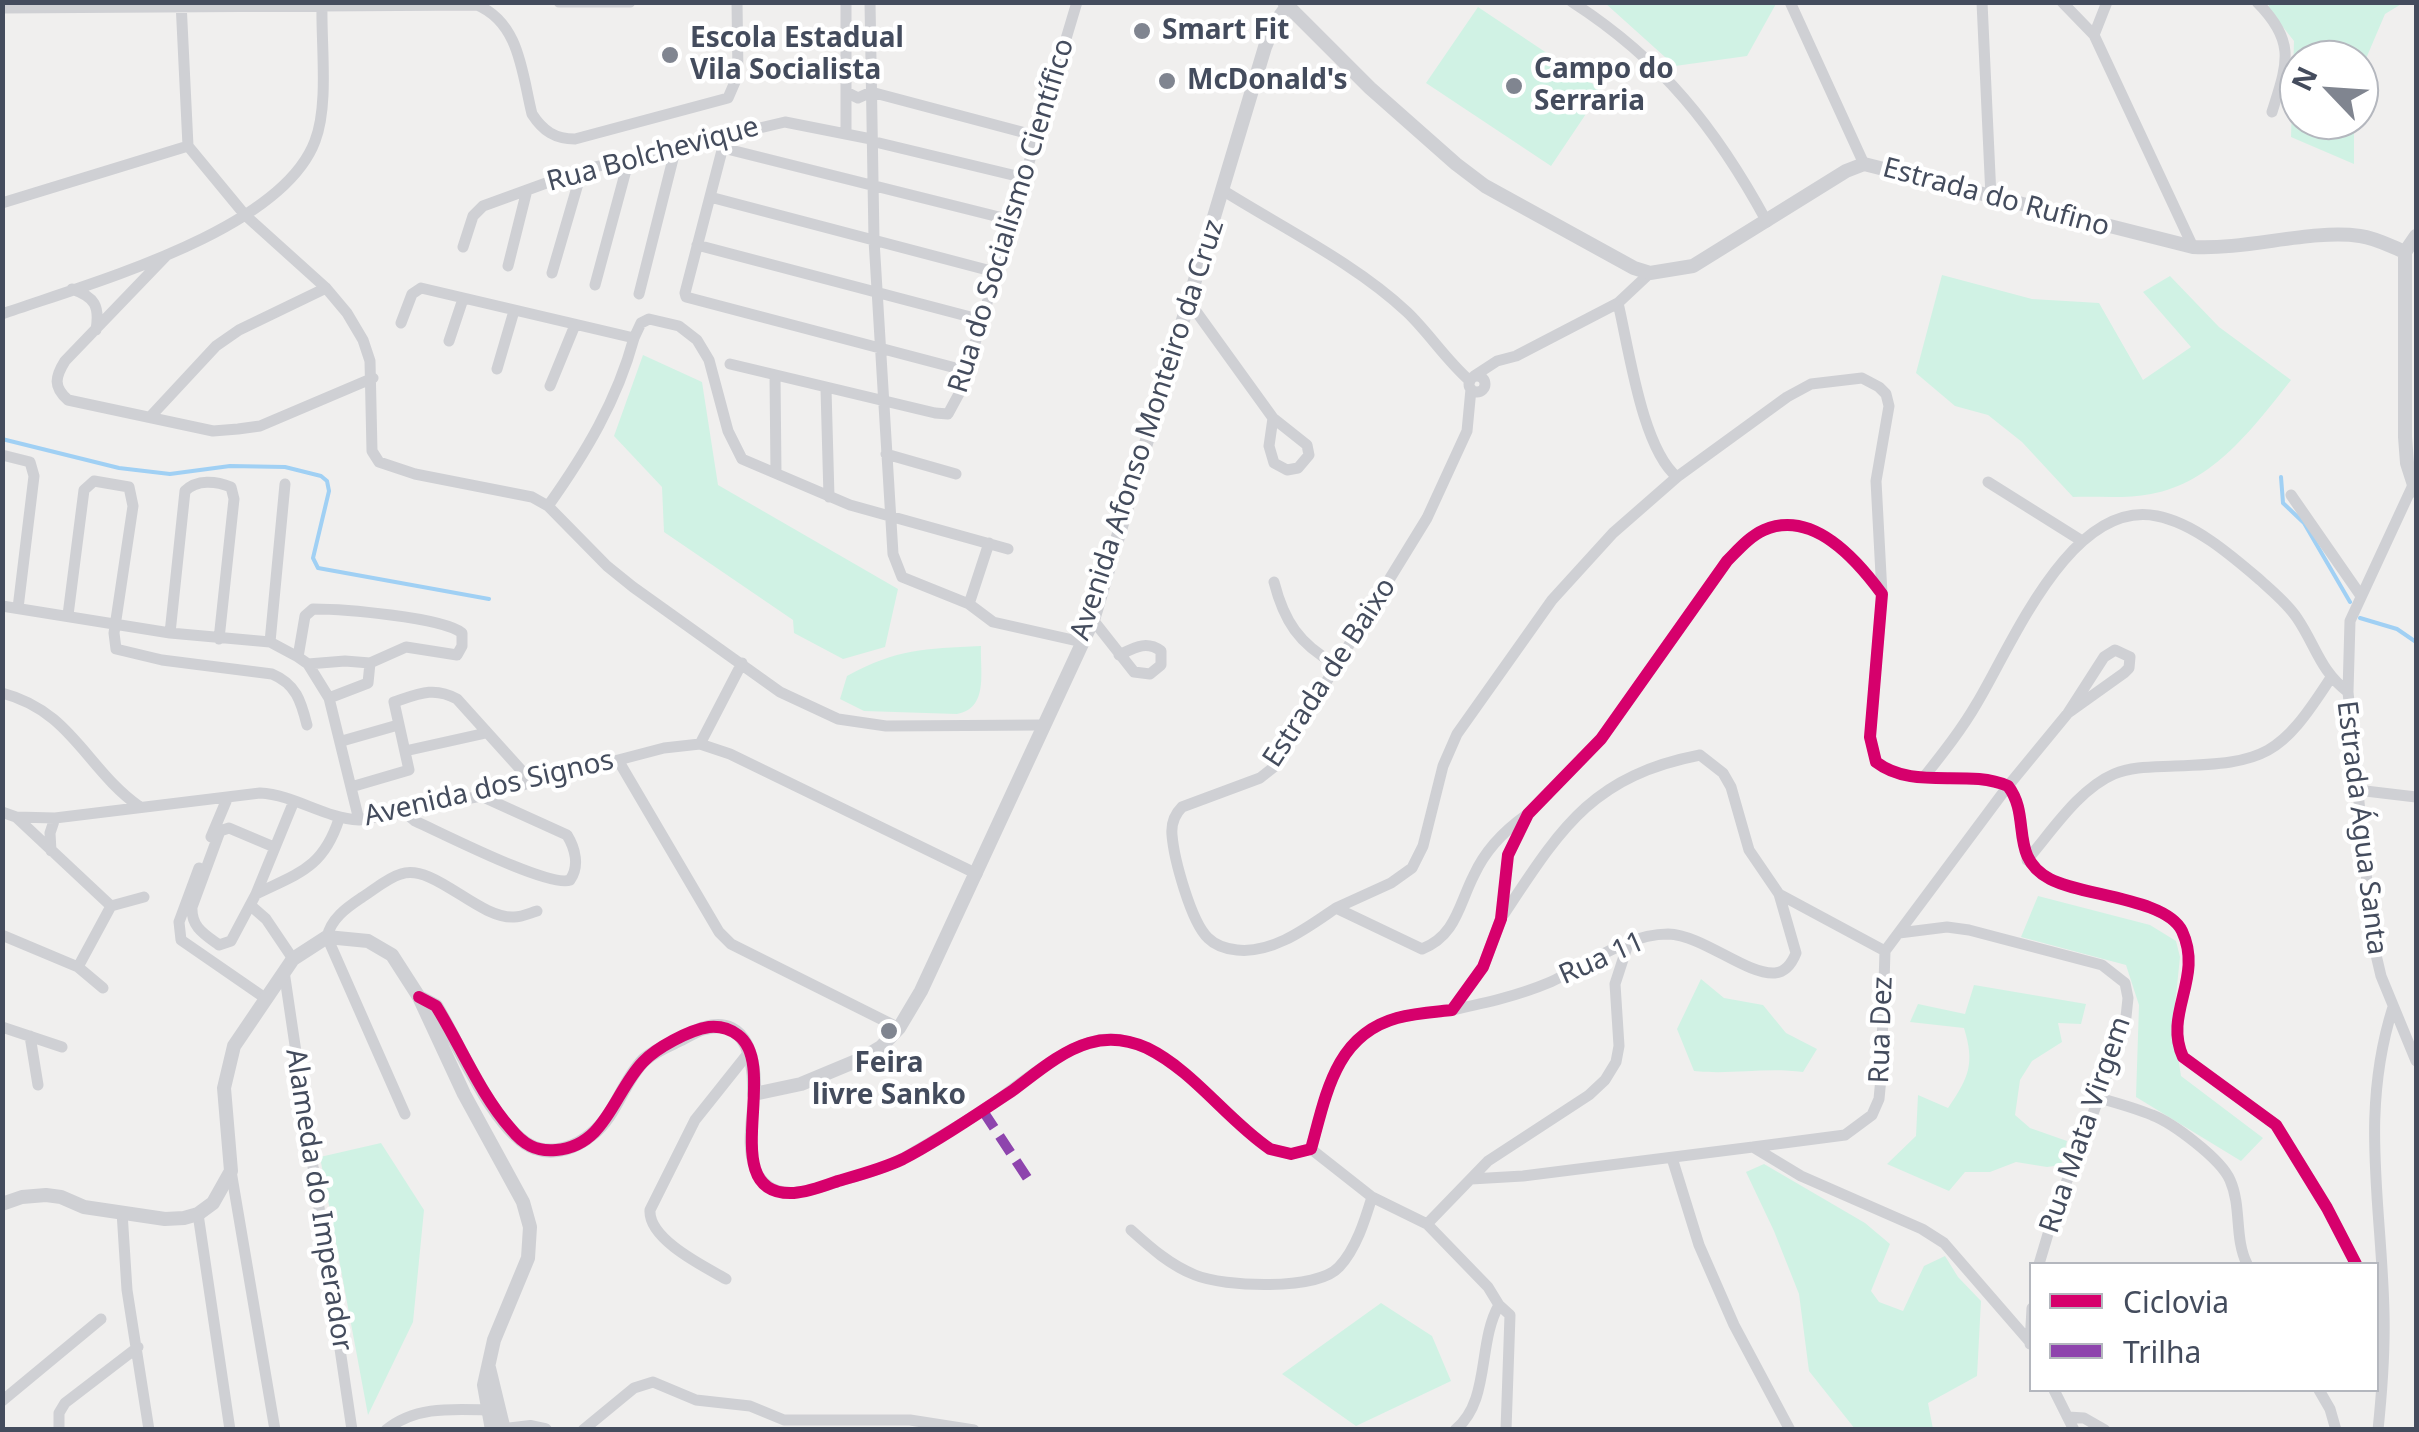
<!DOCTYPE html>
<html>
<head>
<meta charset="utf-8">
<style>
  body { margin:0 }
  #map { position:relative; width:2419px; height:1432px; overflow:hidden; background:#f0efee; font-family:"Noto Sans",sans-serif }
  canvas { display:block }
  .frame { position:absolute; inset:0; border:5px solid #444c5d; pointer-events:none }
  .legend { position:absolute; left:2029px; top:1262px; width:350px; height:130px; box-sizing:border-box; background:#fff; border:2px solid #b4b7be; margin:0; padding:12px 18px; list-style:none; font-size:30px; color:#444c5d }
  .legend li { display:flex; align-items:center; gap:20px; height:50px }
  .legend b { width:50px; border:2px solid #b4b7be }
  .north { position:absolute; left:2279px; top:40px; width:100px; height:100px; box-sizing:border-box; background:#fff; border:2px solid #b4b7be; border-radius:50%; rotate:295deg; font-size:28px; font-weight:700; line-height:40px; text-align:center; color:#444c5d }
  .north::after { content:''; display:block; margin:auto; width:35px; height:45px; background:#808590; clip-path:polygon(50% 0,100% 100%,50% 72%,0 100%) }
</style>
</head>
<body>
<div id="map">
<canvas width="2419" height="1432"></canvas>
<div class="frame"></div>
<ul class="legend">
<li><b style="height:12px;background:#d6006c"></b>Ciclovia</li>
<li><b style="height:12px;background:#8e44ad"></b>Trilha</li>
</ul>
<div class="north">N</div>
</div>
<script>
const ctx = document.querySelector('canvas').getContext('2d');
ctx.lineJoin = 'round';
function paint(path, color) {
  ctx.fillStyle = color;
  ctx.fill(path, 'evenodd');
}
function trace(path, color, width, dash) {
  ctx.strokeStyle = color;
  ctx.lineWidth = width;
  ctx.lineCap = dash ? 'butt' : 'round';
  ctx.setLineDash(dash || []);
  ctx.stroke(path);
}
function write(font, color, halo, rows, align = 'center') {
  ctx.font = font + ' "Noto Sans",sans-serif';
  ctx.lineWidth = 9;
  ctx.setLineDash([]);
  ctx.textBaseline = 'middle';
  ctx.strokeStyle = halo;
  ctx.fillStyle = color;
  for (const [text, x, y, turn = 0] of rows) {
    ctx.save();
    ctx.translate(x, y);
    ctx.rotate((+turn || 0) * Math.PI / 180);
    ctx.textAlign = isNaN(turn) ? turn : align;
    if (halo) ctx.strokeText(text, 0, 0);
    ctx.fillText(text, 0, 0);
    ctx.restore();
  }
}
const green = new Path2D(`
  M1777 2 1747 56 1675 66 1605 3Z
  M2270 2 2403 3 2385 14 2359 75V60H2299V120H2354V164L2291 137 2294 41 2268 8Z
  M1478 7 1602 90 1551 166 1426 83Z
  M1942 275 2032 299 2099 303 2143 380 2191 347 2143 292 2170 276 2219 327 2291 380C2254 427 2213 483 2151 494 2126 499 2098 496 2073 497L2022 442 1988 415 1955 406 1916 373Z
  M643 355 702 382 718 485 898 589 885 647 843 659 794 633 793 620 664 532 662 487 614 436Z
  M981 646C980 672 989 708 957 714L864 711 840 699 847 676C899 648 923 649 981 646Z
  M2038 896 2150 925 2176 941 2180 957 2173 1025 2181 1076 2263 1138 2241 1161 2136 1097 2139 1005 2126 965 2021 937Z
  M1701 979 1724 998 1763 1005 1786 1033 1817 1049 1803 1072C1766 1067 1731 1075 1694 1071L1677 1029Z
  M1974 985 2086 1004 2081 1024 2058 1023 2062 1042 2032 1061 2020 1080 2015 1115 2030 1128 2067 1141 2061 1165 2047 1167 2016 1162 1990 1172H1965L1949 1191 1887 1164 1916 1136 1918 1095 1948 1108C1969 1077 1975 1064 1964 1028L1910 1022 1918 1004 1965 1014Z
  M381 1143 424 1210 413 1322 368 1415 320 1157Z
  M1764 1164 1865 1223 1890 1244 1871 1291 1879 1302 1903 1311 1924 1266 1945 1256 1958 1277 1981 1301 1977 1376 1928 1403 1933 1429H1855L1809 1371 1799 1294 1774 1231 1746 1172Z
  M1381 1303 1432 1336 1451 1381 1356 1426 1282 1374Z`);
const stream = new Path2D(`
  M2 439 119 468 170 474 230 466 285 467 321 476 327 481 329 491 313 558 318 568 489 599
  M2281 477 2283 503 2304 523 2350 602
  M2360 618 2397 629 2416 642`);
const minor = new Path2D(`
  M181 2 188 146 245 215 326 288 347 313 363 340 370 361 372 451 379 462 415 474 532 497 548 506 607 566 633 587 780 692 838 719 886 726 1043 725
  M559 2H630
  M846 2V133
  M870 2 874 240 893 554 902 577 969 604 993 622 1082 642
  M1572 2C1662 60 1716 128 1767 222
  M1790 2 1864 164
  M1982 2 1991 197
  M2062 2 2094 35 2193 247
  M2257 2C2297 42 2287 64 2272 112
  M2 8 477 5C520 23 522 74 532 114 543 131 555 139 575 139L728 98 738 75 737 2
  M2094 35 2107 2
  M846 92 858 98 871 92 1037 136
  M726 135 685 293 686 297 967 371
  M871 141 1025 178
  M723 148 1011 220
  M1224 191C1283 228 1356 264 1407 312 1429 333 1446 360 1470 381
  M710 197 995 272
  M2 203 188 146
  M697 245 982 320
  M463 247 473 216 483 206 582 170 785 122 871 139
  M166 256 65 361C55 377 53 387 68 400L213 431 238 429 260 426 373 378
  M508 266 527 190
  M552 273 582 170
  M595 285 629 159
  M72 289C95 297 100 306 96 330
  M639 294 676 147
  M1190 303 1273 418 1307 445 1309 455 1298 468 1287 470 1274 463 1269 446 1273 418
  M1618 303C1629 349 1642 448 1677 477
  M2 314C87 284 281 232 315 141 329 105 321 45 322 5
  M401 323 412 294 421 288 634 338 641 323 649 319 679 326 697 340 709 360 728 431 742 459 850 505 1008 549
  M449 341 463 299
  M730 364 935 413 948 414 961 390 1077 2
  M497 369 514 311
  M775 376 776 473
  M1474 376 1497 361 1516 356 1618 303 1650 273
  M1469 384a8 8 0 1 1 16 0a8 8 0 1 1-16 0Z
  M550 386 575 325
  M826 389 829 497
  M1471 389 1467 431 1427 518 1274 767 1260 778 1182 807C1174 815 1171 824 1172 835 1174 859 1191 922 1208 938 1215 945 1227 949 1237 950 1273 954 1308 927 1336 908L1422 949C1456 936 1459 904 1474 875 1485 851 1504 831 1525 816
  M150 417 216 346 239 330 326 288
  M886 454 956 474
  M2 455 30 462 34 476 18 608
  M1988 482 2082 541
  M2291 495 2361 596
  M548 506C585 454 617 401 634 338
  M1274 582C1284 621 1299 644 1335 664
  M969 604 989 543
  M2 606 170 633 270 642 298 657 308 664 329 698 359 820
  M68 615 84 490 94 481 129 487 133 506 114 633 116 649 162 660 272 674C296 684 301 701 307 725
  M1093 620 1134 672 1150 674 1161 665V651C1146 640 1134 648 1119 655
  M170 633 185 491C197 479 216 481 231 487L234 499 219 639
  M270 642 285 484
  M298 657 305 616 313 609C342 609 442 617 462 633V646L457 655 406 647 370 663 345 661 308 664
  M2348 692 2350 621 2413 485
  M2 693C72 711 86 769 140 807
  M329 698 368 683 370 663
  M342 741 398 725
  M700 744 742 663
  M405 751 486 733
  M618 760 719 932 731 944 899 1028
  M1924 777C1943 753 1962 729 1977 703 2012 645 2071 498 2157 516 2194 523 2232 556 2260 580 2273 592 2287 603 2297 618 2316 646 2320 671 2348 692L2373 942 2381 976 2416 1061
  M351 787 409 770 394 702C418 694 434 686 457 699L531 781
  M2357 790 2416 797
  M402 810 415 821C442 833 549 888 570 880 580 866 575 848 567 835L481 796
  M2 812 16 817 55 818 260 793C295 795 324 818 359 820L481 796 664 748 700 744 730 754 977 874
  M16 817 111 906
  M211 837 227 799
  M274 847 229 828 220 831 192 907C191 927 204 934 219 945L231 941 256 894 294 801
  M51 851 50 833 55 818
  M2027 860C2052 831 2079 789 2114 774 2133 766 2154 767 2175 766 2266 763 2280 756 2330 679
  M199 868 179 922 181 940 265 998
  M256 894C299 873 323 868 339 819
  M250 905 266 919 293 959
  M1336 908 1391 883 1412 868 1423 846 1443 766 1457 734 1552 600 1613 533 1677 477 1787 397 1811 384 1862 378 1879 387 1886 394 1889 406 1876 481 1882 594
  M1504 914C1561 828 1592 776 1700 755L1723 773 1731 787 1749 850 1779 894 1885 951 1881 1078 1879 1099 1872 1115 1845 1135 1753 1147
  M1899 933 1947 927 1969 930 2102 965 2125 983 2128 998 2126 1017 2099 1098 2054 1214 2039 1264
  M2 935 78 967 103 988
  M1885 951 2008 786 2068 713 2104 657 2115 650 2130 657 2129 668 2124 673 2068 713
  M78 967 111 906 144 897
  M284 971 352 1430
  M1452 1010C1485 1003 1517 996 1548 983 1585 967 1625 934 1668 934 1703 935 1746 975 1775 973 1786 972 1792 963 1796 953L1779 894
  M2 1027 62 1047
  M30 1036 38 1085
  M754 1094C752 1119 744 1154 759 1176 775 1201 805 1192 828 1185 854 1176 884 1170 907 1156 933 1141 960 1125 985 1109 1019 1086 1069 1039 1110 1039 1169 1039 1224 1118 1270 1149L1291 1154 1311 1149C1326 1095 1335 1035 1397 1018 1415 1013 1434 1012 1452 1010L1483 967 1501 919 1508 855 1528 814 1601 739 1727 561C1738 550 1750 536 1764 530 1813 509 1857 560 1882 594L1870 737 1876 762C1914 791 1966 768 2008 786 2032 817 2008 857 2050 879 2082 896 2166 898 2182 931 2204 978 2163 1013 2183 1057L2276 1125 2327 1208 2356 1264
  M2099 1098C2117 1103 2135 1108 2152 1115 2173 1123 2221 1159 2230 1180 2242 1207 2234 1238 2247 1264
  M405 1114 327 937C331 919 346 908 361 898 374 890 387 878 401 874 434 863 478 919 514 917 522 917 530 913 537 911
  M1311 1149 1372 1197 1427 1224 1488 1287 1499 1305C1477 1343 1491 1401 1455 1430
  M1672 1158 1699 1245 1734 1325 1790 1430
  M231 1171 275 1430
  M1471 1179 1523 1176 1753 1147 1801 1176 1922 1229 1944 1243 2029 1341
  M122 1212 127 1290 149 1430
  M198 1214 230 1430
  M1427 1224 1488 1161 1589 1095 1605 1080 1616 1062 1619 1046 1615 984 1628 944
  M1131 1230C1151 1248 1170 1265 1195 1275 1224 1287 1317 1291 1339 1267 1356 1249 1365 1220 1372 1197
  M726 1279C703 1266 648 1239 650 1210L695 1120 750 1051
  M1499 1305 1510 1315 1506 1430
  M2030 1344 2032 1308
  M2054 1390 2074 1430
  M2319 1390 2330 1409 2336 1430
  M2 1401 101 1319
  M2068 1417 2084 1418 2105 1430
  M59 1430V1413L65 1403 138 1347
  M386 1430C415 1406 452 1409 488 1410
  M583 1430 634 1388 653 1382 696 1400 750 1406 784 1420H910L974 1430
  M2378 1430C2382 1391 2385 1353 2384 1314 2382 1206 2359 1114 2393 1007`);
const tertiary = new Path2D(`
  M1284 2 1370 88 1456 164 1485 186 1634 268 1650 273 1693 266 1846 171 1864 164 2193 247C2247 250 2311 229 2360 236 2376 238 2390 246 2405 252
  M2405 252V437L2407 463 2416 491
  M2405 252 2416 236
  M419 997 436 1006C458 1042 496 1134 535 1148 555 1155 577 1147 592 1134 616 1115 623 1081 644 1060 654 1051 666 1046 677 1041 686 1037 696 1030 705 1028 749 1016 755 1064 754 1094L801 1084 861 1059 881 1047 899 1028 921 991 1093 620 1265 47 1275 23 1290 2
  M2 1204 22 1197 46 1195 61 1197 84 1207 165 1219 184 1218 198 1214 213 1203 231 1171 224 1088 234 1046 293 959 327 937 368 941 392 955 419 997 464 1094 523 1202 530 1227 528 1258 494 1340 484 1385 492 1430
  M489 1368 504 1430
  M505 1430 531 1427 545 1430`);
const quiet = new Path2D(`
  M983 1111 1030 1182`);
const cycleway = new Path2D(`
  M419 997 436 1006C461 1046 480 1094 511 1129 523 1144 536 1152 556 1150 606 1146 614 1092 643 1062 656 1048 689 1030 709 1027 719 1026 730 1029 738 1035 782 1067 713 1197 794 1193 809 1192 824 1186 838 1181 859 1175 882 1169 903 1159 940 1140 977 1114 1012 1091 1035 1074 1061 1051 1089 1043 1109 1037 1129 1040 1147 1048 1194 1071 1227 1120 1270 1149L1291 1154 1311 1149C1326 1095 1335 1035 1397 1018 1415 1013 1434 1012 1452 1010L1483 967 1501 919 1508 855 1528 814 1601 739 1727 561C1738 550 1750 536 1764 530 1813 509 1857 560 1882 594L1870 737 1876 762C1914 791 1966 768 2008 786 2032 817 2008 857 2050 879 2082 896 2166 898 2182 931 2204 978 2163 1013 2183 1057L2276 1125 2327 1208 2356 1264`);
const markers = [
  [1142,31,10,"#808590"],
  [670,55,10,"#808590"],
  [1167,81,10,"#808590"],
  [1514,86,10,"#808590"],
  [889,1031,10,"#808590"]
];
const poiNames = [
  ["Smart Fit",1162,31],
  ["Escola Estadual",690,39],
  ["Vila Socialista",690,71],
  ["Campo do",1534,70],
  ["Serraria",1534,102],
  ["McDonald's",1187,81],
  ["Feira",889,1064,"center"],
  ["livre Sanko",889,1096,"center"]
];
const streetNames = [
  ["Rua Bolchevique",653,155,-15],
  ["Estrada do Rufino",1996,198,15],
  ["Rua do Socialismo Científico",1012,216,-73],
  ["Avenida Afonso Monteiro da Cruz",1148,430,-72],
  ["Estrada de Baixo",1330,673,-57],
  ["Avenida dos Signos",489,789,-13],
  ["Estrada Água Santa",2361,828,83],
  ["Rua 11",1602,959,-24],
  ["Rua Dez",1882,1030,-88],
  ["Rua Mata Virgem",2086,1125,-71],
  ["Alameda do Imperador",318,1200,81]
];
paint(green, '#d0f2e4');
trace(stream, '#a0d0f4', 4);
trace(minor, '#cfd0d4', 11);
trace(tertiary, '#cfd0d4', 14);
trace(quiet, '#8e44ad', 10, [20, 10]);
trace(cycleway, '#d6006c', 12);
for (const [x, y, r, color] of markers) {
  const dot = new Path2D();
  dot.arc(x, y, r, 0, 2 * Math.PI);
  ctx.fillStyle = color;
  ctx.fill(dot);
  trace(dot, '#fff', 4);
}
write('bold 28px', '#444c5d', '#fff', poiNames, 'left');
write('28px', '#444c5d', '#fff', streetNames);
</script>
</body>
</html>
